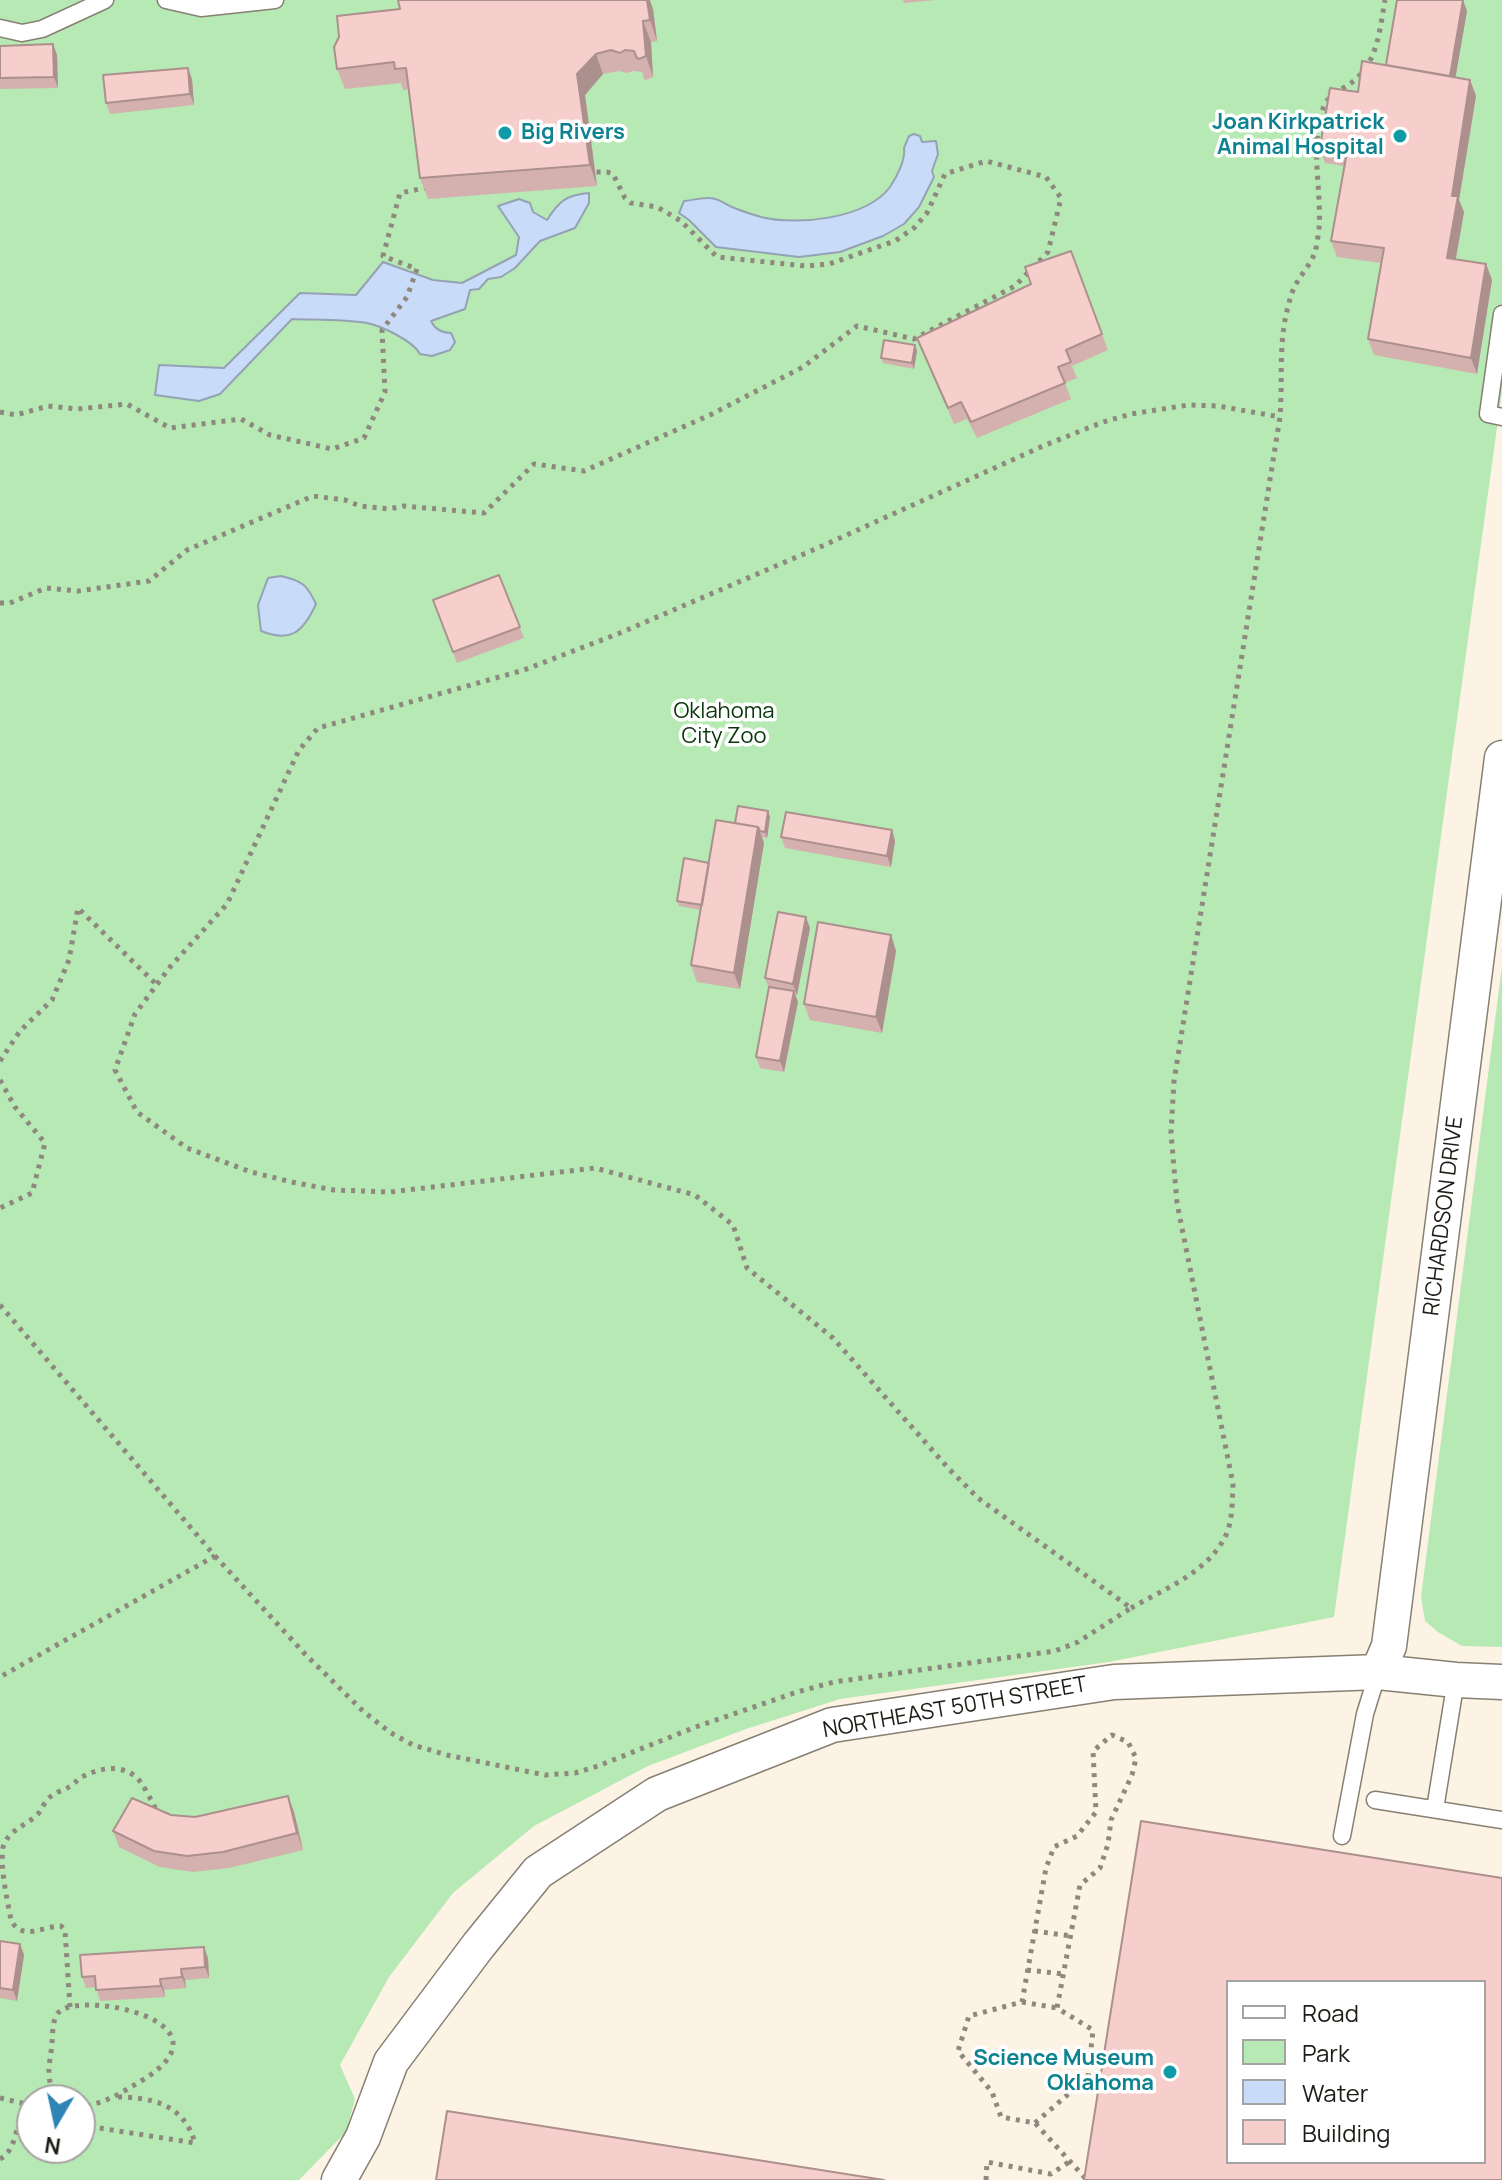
<!DOCTYPE html>
<html>
<head>
<meta charset="utf-8">
<style>
  body { margin:0 }
  #map { position:relative; width:1502px; height:2180px; overflow:hidden; background:#fcf3e5; font-family:Manrope,sans-serif }
  canvas { display:block }
  .legend { position:absolute; left:1226px; top:1980px; width:260px; height:184px; box-sizing:border-box; background:#fff; border:2px solid #a5a4a2; margin:0; padding:10px 14px; list-style:none; font-size:24px; color:#1f1c17 }
  .legend li { display:flex; align-items:center; gap:16px; height:40px }
  .legend b { width:40px; border:2px solid #a5a4a2 }
  .north { position:absolute; left:16px; top:2084px; width:80px; height:80px; box-sizing:border-box; background:#fff; border:2px solid #a5a4a2; border-radius:50%; rotate:189deg; font-size:22px; font-weight:700; line-height:32px; text-align:center; color:#1f1c17 }
  .north::after { content:''; display:block; margin:auto; width:28px; height:36px; background:#2e85b4; clip-path:polygon(50% 0,100% 100%,50% 72%,0 100%) }
</style>
</head>
<body>
<div id="map">
<canvas width="1502" height="2180"></canvas>
<ul class="legend">
<li><b style="height:10px;background:#fff"></b>Road</li>
<li><b style="height:22px;background:#b6e9b3"></b>Park</li>
<li><b style="height:22px;background:#c8dbf8"></b>Water</li>
<li><b style="height:22px;background:#f6cecb"></b>Building</li>
</ul>
<div class="north">N</div>
</div>
<script>
const ctx = document.querySelector('canvas').getContext('2d');
ctx.lineJoin = 'round';
function paint(path, color) {
  ctx.fillStyle = color;
  ctx.fill(path, 'evenodd');
}
function trace(path, color, width, dash) {
  ctx.strokeStyle = color;
  ctx.lineWidth = width;
  ctx.lineCap = dash ? 'butt' : 'round';
  ctx.setLineDash(dash || []);
  ctx.stroke(path);
}
function write(font, color, halo, rows, align = 'center') {
  ctx.font = font + ' Manrope,sans-serif';
  ctx.lineWidth = 7;
  ctx.setLineDash([]);
  ctx.textBaseline = 'middle';
  ctx.strokeStyle = halo;
  ctx.fillStyle = color;
  for (const [text, x, y, turn = 0] of rows) {
    ctx.save();
    ctx.translate(x, y);
    ctx.rotate((+turn || 0) * Math.PI / 180);
    ctx.textAlign = isNaN(turn) ? turn : align;
    if (halo) ctx.strokeText(text, 0, 0);
    ctx.fillText(text, 0, 0);
    ctx.restore();
  }
}
const green = new Path2D(`
  M0 0H1502V391L1334 1617 1109 1662 840 1699 746 1729 648 1766 534 1826 453 1893 389 1977 340 2065 355 2099 346 2132 299 2180H0ZM32 2100H80V2148H32Z
  M1502 966V1647L1462 1646 1438 1632 1425 1621 1421 1597Z`);
const water = new Path2D(`
  M914 134 920 136 922 142 936 141 938 154 932 171 934 177 919 207 904 224 883 236 840 252 799 257 716 247 689 220 679 213 684 201C694 200 706 196 715 199 721 200 726 205 732 207 741 211 751 214 761 217 797 226 866 219 890 187 896 178 906 160 904 148L909 136Z
  M589 193V203L575 228 540 241 515 268 501 277 488 279 479 289 470 290 465 309 431 321C435 329 442 333 451 333L455 342 450 350 432 356 420 354C413 341 382 326 367 323 343 319 316 320 292 319L220 394 199 401 155 395 159 365 224 368 300 293 356 295 383 262 433 280 462 283 516 255 519 237 498 206 519 199 530 203 533 212 547 220C559 201 566 195 589 193Z
  M281 576C303 581 307 585 316 604 303 632 291 643 261 631L258 605 268 578Z`);
const path = new Path2D(`
  M0 412 16 415 48 406 77 409 127 404 170 428 241 419 270 435 332 449 364 438 385 392 382 330 407 297 417 269 383 256 400 193 425 188
  M0 603H10L46 588 78 591 149 581 187 550 313 496 345 500 360 506 389 509 403 506 484 513 534 464 584 471 710 415 803 367 857 326 914 339 1015 286 1048 252 1061 198 1046 177 986 161 945 174 927 213 914 228 895 241 829 264 806 266 717 257 681 221 657 207 631 203 625 198 613 174 607 172H596
  M0 1061 20 1031 52 1000 69 960 78 908 157 985
  M0 1080 15 1107 45 1143 32 1193 0 1208
  M0 1305 215 1556 0 1677
  M215 1556 305 1654 364 1712 391 1733 413 1745 447 1755 545 1775 575 1773 598 1766 693 1728 797 1692 834 1682 1055 1651 1078 1642 1131 1608 978 1498 949 1469 833 1338 747 1268 733 1225 695 1195 595 1168 390 1192 334 1190 296 1183 251 1172 187 1148 137 1112 115 1070 135 1014 170 967 227 904 299 750 318 728 524 670 620 633 820 547 1043 446 1103 422 1131 414 1188 405 1218 406 1280 417
  M1131 1608C1164 1589 1209 1572 1226 1535 1233 1519 1232 1501 1233 1484L1177 1203 1171 1133 1174 1081 1280 417C1283 380 1278 343 1288 307 1290 299 1292 291 1296 284 1302 273 1311 264 1315 252 1317 245 1318 236 1319 228 1322 191 1309 141 1324 106 1330 92 1345 89 1356 79 1378 59 1380 28 1385 0
  M1034 1931 1071 1936
  M1027 1970 1064 1974
  M1022 2002 1057 2008
  M70 2007 65 1930 61 1926C43 1926 22 1942 11 1920 7 1898 0 1869 3 1847 9 1829 26 1826 38 1814 42 1809 44 1803 48 1799 54 1792 63 1791 69 1787 75 1784 78 1778 84 1776 108 1764 134 1765 146 1791 150 1799 155 1804 156 1813
  M0 2098 30 2105
  M60 2100C43 2080 50 2067 52 2043 53 2034 52 2020 58 2013 77 1989 241 2021 141 2081 121 2093 104 2104 80 2107
  M1035 2123 1088 2077 1093 2030 1057 2008 1080 1885 1100 1868 1108 1844 1111 1820 1132 1775 1136 1758 1128 1742 1112 1735 1093 1751 1096 1812 1077 1836 1054 1847 1046 1868 1022 2002 969 2016 958 2051 992 2092 1001 2117 1035 2123 1087 2180
  M80 2125 195 2143C184 2104 152 2097 115 2097
  M18 2127 32 2123
  M0 2159C12 2152 13 2142 17 2130 19 2121 25 2113 30 2105
  M986 2180 987 2162 1051 2174 1069 2162`);
const service = new Path2D(`
  M166 0 201 8 275 0
  M0 28 22 33 42 29 105 0
  M1502 314 1488 414 1502 417
  M1375 1800 1502 1820
  M1435 1809 1456 1680
  M1342 1836 1365 1714 1378 1672`);
const minor = new Path2D(`
  M1378 1672 1389 1646 1502 758
  M339 2180 363 2137 391 2062 478 1946 538 1872 657 1794 832 1725 1114 1682 1378 1672 1456 1680 1502 1682`);
const wall = new Path2D(`
  M903 0H935L904 3Z
  M653 9 657 41 651 42 653 77 646 80 644 79 642 72 633 71 627 73 619 71 603 74 585 95 597 186 428 199 420 178 409 89 403 90 401 83 345 89 337 69 339 37Z
  M1467 11 1455 77 1470 80 1476 96 1459 200 1464 212 1456 259 1486 264 1492 280 1477 374 1374 355 1368 339 1381 263 1337 257 1331 241 1344 166 1325 163 1320 147 1358 92 1386 65Z
  M53 44 57 55 58 88 0 89V46Z
  M192 79 194 105 110 114 106 103Z
  M1071 251 1108 350 1072 366 1077 378 1065 383 1071 399 977 438 967 419 954 424 917 338 1031 284Z
  M915 345 917 351 914 369 883 363 881 358Z
  M499 575 524 638 457 663 433 600Z
  M770 817 767 838 762 837 764 843 740 989 697 982 691 965 701 910 679 906 677 901 709 863Z
  M892 830 895 841 891 867 785 848 781 837Z
  M810 928 797 995 795 994 798 1002 784 1072 760 1068 756 1057 769 989 765 978Z
  M891 935 896 951 882 1033 810 1020 804 1004Z
  M288 1796 294 1812 303 1850 229 1868 193 1872 160 1867 119 1847 113 1831 171 1815 195 1817Z
  M0 1941 20 1944 24 1955 17 2001 0 1998Z
  M208 1958 209 1978 185 1980 186 1988 164 1990 165 1997 100 2001 96 1987 86 1988 82 1977Z`);
const shadedWall = new Path2D(`
  M647 0H650L653 9 657 41 650 20Z
  M1463 0 1467 11 1453 92 1449 81Z
  M643 21 651 42 653 77 646 56Z
  M53 44 57 55 58 88 54 77Z
  M596 54 603 74 585 95 597 186 590 165 577 74Z
  M188 68 192 79 194 105 190 94Z
  M1470 80 1476 96 1459 200 1464 212 1453 274 1447 258 1452 196Z
  M1486 264 1492 280 1477 374 1471 358Z
  M915 345 917 351 914 369 912 363Z
  M768 811 770 817 767 838 765 832Z
  M758 827 764 843 740 989 734 973Z
  M892 830 895 841 891 867 887 856Z
  M806 917 810 928 797 995 793 984Z
  M891 935 896 951 882 1033 876 1017Z
  M794 991 798 1002 784 1072 780 1061Z
  M288 1796 294 1812 303 1850 297 1833Z
  M20 1944 24 1955 17 2001 13 1990Z
  M204 1947 208 1958 209 1978 205 1967Z
  M181 1969 185 1980 186 1988 182 1977Z
  M160 1979 164 1990 165 1997 161 1986Z`);
const building = new Path2D(`
  M398 0H647L650 20 643 21 646 56 639 59 637 58 634 51 625 50 620 53 611 50 596 54 577 74 590 165 420 178 406 68 395 69 394 62 337 69 334 47 339 37 337 16 400 9Z
  M1397 0H1463L1450 76 1386 65Z
  M53 44 54 77 0 78V46Z
  M1362 61 1470 80 1452 196H1458L1447 258 1486 264 1471 358 1368 339 1384 248 1331 241 1347 152 1320 147 1330 88 1358 92Z
  M188 68 190 94 106 103 103 75Z
  M1071 251 1102 334 1066 350 1071 362 1058 367 1065 383 971 422 961 402 948 408 917 338 1031 284 1025 267Z
  M884 340 915 345 912 363 881 358Z
  M499 575 520 627 453 652 433 600Z
  M738 806 768 811 765 832 760 831 758 827 735 823Z
  M786 812 892 830 887 856 781 837Z
  M716 820 758 827 734 973 691 965Z
  M684 858 709 863 702 905 677 901Z
  M778 912 806 917 793 984 765 978Z
  M818 922 891 935 876 1017 804 1004Z
  M769 987 794 991 780 1061 756 1057Z
  M288 1796 297 1833 223 1852 187 1856 154 1851 113 1831 132 1798 171 1815 195 1817Z
  M1141 1821 1502 1878V2180H1084ZM1228 1982H1484V2162H1228Z
  M0 1941 20 1944 13 1990 0 1988Z
  M204 1947 205 1967 181 1969 182 1977 160 1979 161 1986 96 1990 95 1976 82 1977 80 1955Z
  M447 2111 884 2180H436Z`);
const markers = [
  [505,133,8,"#0f9aa8"],
  [1400,136,8,"#0f9aa8"],
  [1170,2072,8,"#0f9aa8"]
];
const cultureNames = [
  ["Joan Kirkpatrick",1384,123],
  ["Animal Hospital",1384,148],
  ["Big Rivers",521,133,"left"],
  ["Science Museum",1154,2059],
  ["Oklahoma",1154,2084]
];
const parkNames = [
  ["Oklahoma",724,712],
  ["City Zoo",724,737]
];
const streetNames = [
  ["RICHARDSON DRIVE",1444,1216,-83],
  ["NORTHEAST 50TH STREET",955,1708,-10]
];
paint(green, '#b6e9b3');
paint(water, '#c8dbf8');
trace(water, '#95a2b4', 2);
trace(service, '#877f72', 19);
trace(minor, '#877f72', 37);
trace(path, '#8e887f', 5, [4, 6]);
trace(service, '#fff', 16);
trace(minor, '#fff', 34);
paint(wall, '#d4b1af');
paint(shadedWall, '#ac908e');
paint(building, '#f6cecb');
trace(building, '#ac908e', 2);
for (const [x, y, r, color] of markers) {
  const dot = new Path2D();
  dot.arc(x, y, r, 0, 2 * Math.PI);
  ctx.fillStyle = color;
  ctx.fill(dot);
  trace(dot, '#fff', 3);
}
write('bold 22px', '#0d838f', '#fff', cultureNames, 'right');
write('22px', '#09370b', '#fff', parkNames);
write('22px', '#1f1c17', '#fff', streetNames);
</script>
</body>
</html>
